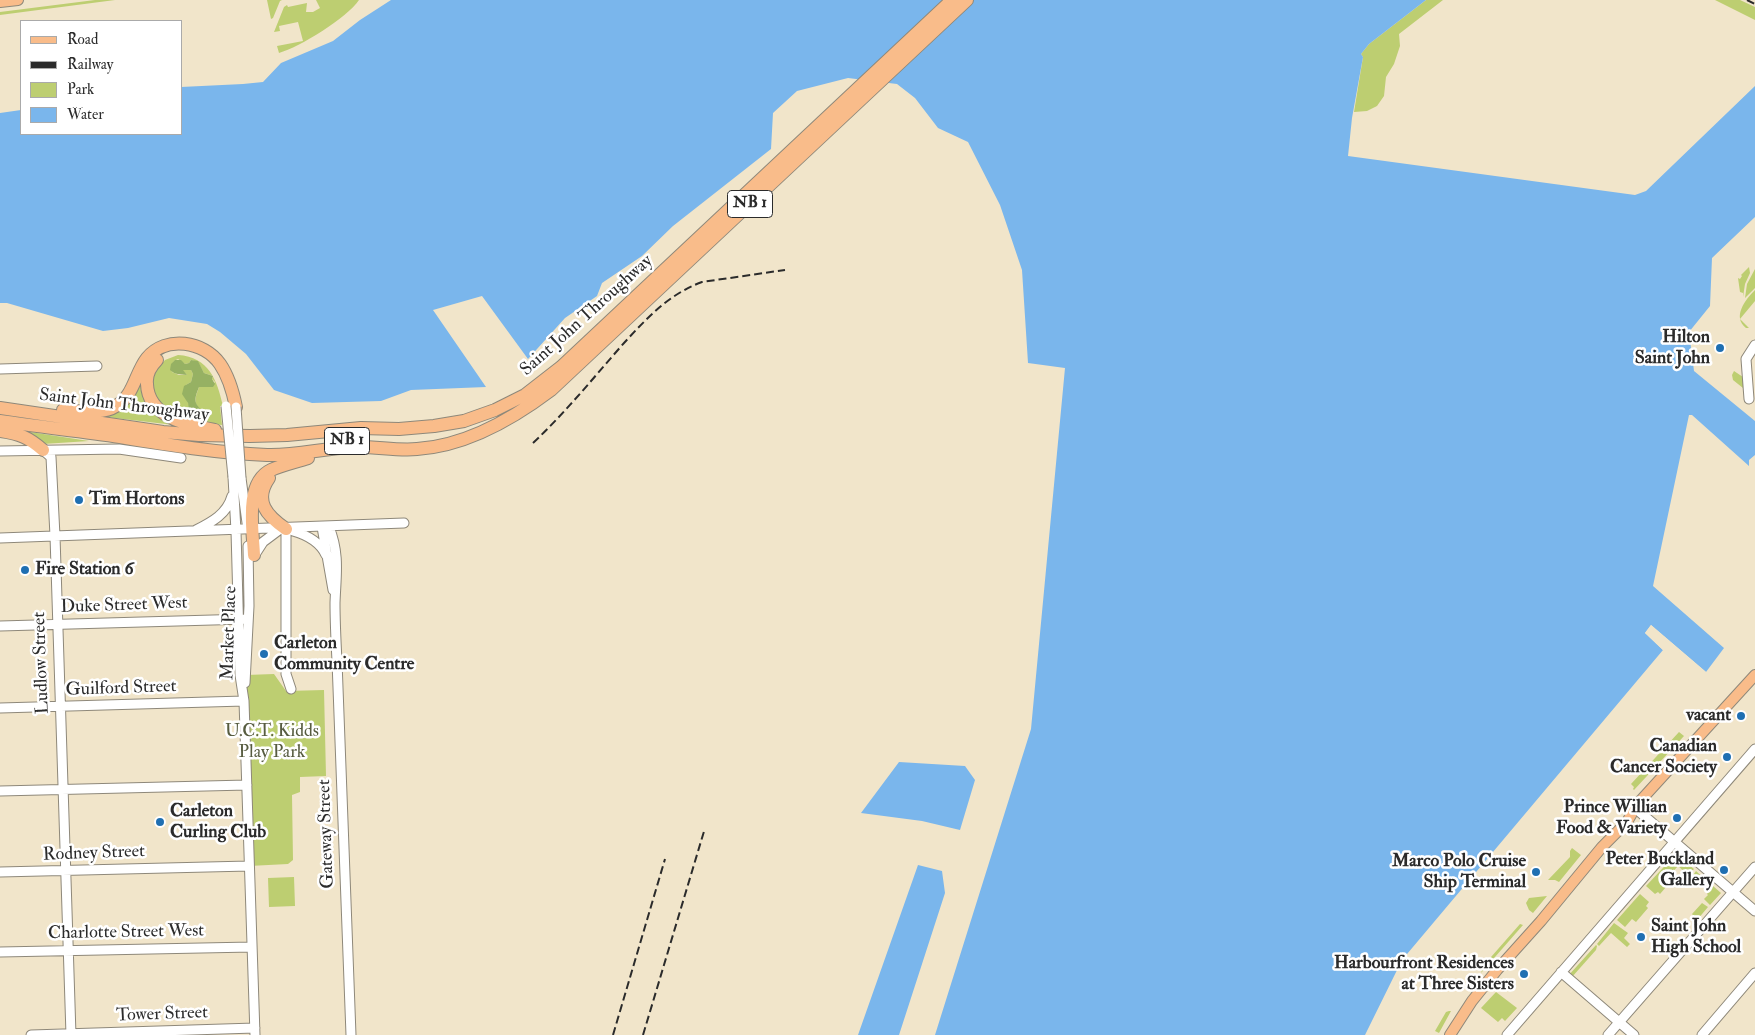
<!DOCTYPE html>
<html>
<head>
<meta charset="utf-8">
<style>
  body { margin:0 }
  #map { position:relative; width:1755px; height:1035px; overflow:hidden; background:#f1e5ca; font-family:"IM FELL Double Pica",serif }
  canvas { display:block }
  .legend { position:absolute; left:20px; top:20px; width:162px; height:115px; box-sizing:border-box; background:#fff; border:1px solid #aaa; margin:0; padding:6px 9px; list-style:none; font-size:15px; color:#2b2b2b }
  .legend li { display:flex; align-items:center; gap:10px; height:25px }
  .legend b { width:25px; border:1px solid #aaa }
</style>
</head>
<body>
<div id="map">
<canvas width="1755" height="1035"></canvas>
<ul class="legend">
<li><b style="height:6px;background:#f9bc8a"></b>Road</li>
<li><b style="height:6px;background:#2b2b2b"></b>Railway</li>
<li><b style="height:14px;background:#bdce71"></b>Park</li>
<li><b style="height:14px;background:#7ab6ec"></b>Water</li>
</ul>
</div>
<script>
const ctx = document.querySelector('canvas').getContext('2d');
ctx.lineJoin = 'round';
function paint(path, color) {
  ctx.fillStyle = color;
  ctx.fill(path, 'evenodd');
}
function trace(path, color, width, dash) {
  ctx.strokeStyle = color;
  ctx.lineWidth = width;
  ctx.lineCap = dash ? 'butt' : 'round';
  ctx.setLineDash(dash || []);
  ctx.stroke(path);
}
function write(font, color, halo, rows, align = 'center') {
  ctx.font = font + ' "IM FELL Double Pica",serif';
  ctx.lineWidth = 5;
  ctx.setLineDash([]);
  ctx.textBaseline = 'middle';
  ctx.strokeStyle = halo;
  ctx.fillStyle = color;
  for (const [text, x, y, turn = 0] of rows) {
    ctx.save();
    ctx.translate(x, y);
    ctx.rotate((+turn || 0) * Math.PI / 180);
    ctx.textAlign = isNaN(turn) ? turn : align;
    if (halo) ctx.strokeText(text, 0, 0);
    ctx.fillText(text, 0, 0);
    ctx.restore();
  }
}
const green = new Path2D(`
  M95 0H115L0 15V12Z
  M267 0H282L280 1 273 18 271 19Z
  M316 0H359C347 18 300 47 279 53L277 46 303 41 298 22 279 26 280 31 274 32 284 7 287 5 288 7 307 3 306 12H313L320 8Z
  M1426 0H1443L1399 34 1400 46 1394 64 1386 77 1384 96 1377 106 1367 111 1354 112 1363 57 1361 54 1369 44Z
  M1715 0H1740L1755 7V20Z
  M1749 267 1750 273 1745 284 1743 297V293L1740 292 1738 278 1740 279 1742 276 1741 275Z
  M1755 269V288L1745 298 1747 284Z
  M1755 290V301L1740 319 1749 328H1746C1732 317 1745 300 1755 290Z
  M178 355C209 357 217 380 223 406H220L222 425 195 422 174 415 156 399 152 382 154 372 165 360ZM178 359 185 364 189 363 191 360 198 362 204 373 213 376 212 379 215 382 211 387 209 386 199 387C195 399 192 404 205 413V415L201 416C188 408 185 400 186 385L191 382 193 374 191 370H182L187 375H179L172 372C170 366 172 361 178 359Z
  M1734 371 1743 377V388L1733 380 1732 375Z
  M141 380 174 425 98 416Z
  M30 432 89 441 43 444 31 435Z
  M274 674 286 691 324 690 326 776 300 777V792L292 795 293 860 288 864 249 866 244 693 246 675Z
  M1679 732 1684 736 1634 790 1633 789 1634 787 1631 784Z
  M1572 848 1581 855 1559 882 1555 880H1548L1570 857V851Z
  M1676 854 1694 869 1688 875 1678 866 1669 876 1673 879 1660 894 1658 892 1655 894 1646 886Z
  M1696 871 1710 884 1706 888 1699 882 1696 884 1690 880Z
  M294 877 295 906 269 907 268 878Z
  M1713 886 1721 893 1710 905 1704 899 1708 895 1707 894Z
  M1640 894 1649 902 1646 906 1648 908 1636 922 1632 919 1625 927 1617 920Z
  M1547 896 1533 913 1529 910 1526 903 1529 898Z
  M1702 903 1708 907 1697 920 1692 914Z
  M1614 923 1628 933 1624 938 1630 944 1627 947 1611 933 1599 946 1597 944Z
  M1520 924 1523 925 1481 973 1484 965Z
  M1596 945 1597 946 1596 950 1572 977 1568 976Z
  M1496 992 1517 1008 1505 1021 1502 1018 1498 1022 1481 1008Z
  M1449 1011H1451L1439 1033 1435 1031 1446 1012Z`);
const forest = new Path2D(`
  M175 360H181L185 364 189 363 191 360 198 361 204 373 213 376 212 379 215 384 213 387H199C194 400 193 403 205 413V415L201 416 189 409 188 403 182 394 184 386 191 382 193 374 191 370H183L187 375C180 374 175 375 170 370L171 364Z`);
const water = new Path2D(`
  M391 0H1426L1369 44 1361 54 1363 57 1352 118 1348 156 1635 195 1646 191 1755 86V217L1712 258 1710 306 1689 332 1694 371 1755 421V455L1749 460V466L1692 415H1689L1653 586 1724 648 1706 672 1651 625 1645 633 1663 650 1402 960 1365 1035H935L1031 729 1065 368 1028 363 1022 270 1000 205 968 142 938 128 915 98 897 84 848 78 797 91 773 113 771 149 673 226 642 256 602 283 597 296 565 318 528 359 482 296 433 310 486 387 411 390 381 401 312 403 274 390 246 354 220 332 207 324 169 318 128 328 103 331 7 303H0V113L21 110V134H181V87L243 84 263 82 281 63 333 41 360 20Z
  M899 762 965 766 975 780 960 830 922 821 861 813Z
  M918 865 942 871 945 893 899 1035H858Z`);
const pier = new Path2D(`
  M1651 625 1706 672 1704 673 1651 629 1648 632 1665 649V652L1645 633Z`);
const minor = new Path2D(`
  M0 369 97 366
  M1749 399 1746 359 1755 345
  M43 450 51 457 55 536 71 1035
  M0 451 119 449 181 458
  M233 477 236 531 240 675 244 701 255 1035
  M241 478 247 523
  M322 527 333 590
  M329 527C340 554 336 575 335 603 335 623 336 642 337 661L351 1035
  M286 529V674L291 689
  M196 530C212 522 227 514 232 496
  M293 531C307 535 320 542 326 555
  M0 538 404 523
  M254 556 263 542 279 530
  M0 626 248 619
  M245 683 249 606 248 546
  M0 708 244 701
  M0 791 247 785
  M1635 808 1755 911
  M0 872 249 866
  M0 952 252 947
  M1561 972 1634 1035
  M31 1035 255 1028
  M1507 1035 1755 749
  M1608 1035 1755 867
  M1702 1035 1755 973`);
const major = new Path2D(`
  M0 2 18 0
  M1631 811 1755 675
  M1450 1035 1472 1001 1497 970 1541 921 1602 847 1627 822 1635 808`);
const highway = new Path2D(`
  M157 360C151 366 146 375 147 384 148 418 189 425 215 430
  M0 408 163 432 199 435 250 436 287 435 361 428 399 429 434 426 464 421 495 410 525 395 561 367 952 0
  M63 410C80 411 102 415 116 406 134 396 135 373 147 358 166 335 204 341 220 364 229 377 233 392 236 407
  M0 421C40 427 80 431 120 437 168 445 217 453 267 455 296 456 324 448 353 447 375 446 396 451 417 449 465 446 514 418 551 390L967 0
  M0 431C20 434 28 437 43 450
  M269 478C253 501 267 516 286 529
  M254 555C253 530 244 483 271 470 282 465 296 462 308 458`);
const rail = new Path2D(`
  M1747 0 1755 4
  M533 443C566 412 594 377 624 343 647 318 669 294 702 282L785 270
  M613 1035 665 859
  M643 1035 705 828`);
const minorBridge = new Path2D(`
  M226 406 233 477
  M236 407 241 478`);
const markers = [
  [1720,348,5,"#1f6fb2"],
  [79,500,5,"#1f6fb2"],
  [25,570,5,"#1f6fb2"],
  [264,654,5,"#1f6fb2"],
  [1741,716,5,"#1f6fb2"],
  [1727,757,5,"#1f6fb2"],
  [1677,818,5,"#1f6fb2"],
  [160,822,5,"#1f6fb2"],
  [1724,870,5,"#1f6fb2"],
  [1536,872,5,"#1f6fb2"],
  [1641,937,5,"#1f6fb2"],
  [1524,974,5,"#1f6fb2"]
];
const shields = [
  [750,204,45],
  [347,441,45]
];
const shieldNames = [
  ["NB 1",750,204],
  ["NB 1",347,441]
];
const streetNames = [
  ["Saint John Throughway",587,316,-42],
  ["Saint John Throughway",124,406,7],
  ["Duke Street West",124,606,-2],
  ["Market Place",230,633,-88],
  ["Ludlow Street",42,663,-92],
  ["Guilford Street",121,689,-2],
  ["Gateway Street",327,834,-92],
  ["Rodney Street",94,854,-2],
  ["Charlotte Street West",126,933,-1],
  ["Tower Street",162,1015,-2]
];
const poiNames = [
  ["Hilton",1710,338],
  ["Saint John",1710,359],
  ["Tim Hortons",89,500,"left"],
  ["Fire Station 6",35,570,"left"],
  ["Carleton",274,644,"left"],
  ["Community Centre",274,665,"left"],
  ["vacant",1731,716],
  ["Canadian",1717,747],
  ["Cancer Society",1717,768],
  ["Prince Willian",1667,808],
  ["Food & Variety",1667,829],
  ["Carleton",170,812,"left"],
  ["Curling Club",170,833,"left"],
  ["Peter Buckland",1714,860],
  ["Gallery",1714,881],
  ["Marco Polo Cruise",1526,862],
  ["Ship Terminal",1526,883],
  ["Saint John",1651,927,"left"],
  ["High School",1651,948,"left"],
  ["Harbourfront Residences",1514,964],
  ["at Three Sisters",1514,985]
];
const parkNames = [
  ["U.C.T. Kidds",272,732],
  ["Play Park",272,753]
];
paint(green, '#bdce71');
paint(forest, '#96b163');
paint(water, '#7ab6ec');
paint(pier, '#f1e5ca');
trace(minor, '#8e887a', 11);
trace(major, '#8e887a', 12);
trace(highway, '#8e887a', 14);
trace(minor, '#fff', 9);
trace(major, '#f9bc8a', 10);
trace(highway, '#f9bc8a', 12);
trace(rail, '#2b2b2b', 2, [8, 4]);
trace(minorBridge, '#8e887a', 11, []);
trace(minorBridge, '#fff', 9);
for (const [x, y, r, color] of markers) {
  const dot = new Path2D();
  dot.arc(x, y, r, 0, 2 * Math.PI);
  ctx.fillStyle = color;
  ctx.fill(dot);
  trace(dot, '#fff', 2);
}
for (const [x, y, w] of shields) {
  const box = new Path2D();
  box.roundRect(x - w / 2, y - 13.5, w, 27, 4);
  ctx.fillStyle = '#fff';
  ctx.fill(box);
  trace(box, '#2b2b2b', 1);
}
write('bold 16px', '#2b2b2b', null, shieldNames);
write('18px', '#2b2b2b', '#fff', streetNames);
write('bold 18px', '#2b2b2b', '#fff', poiNames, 'right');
write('18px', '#575c40', '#fff', parkNames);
</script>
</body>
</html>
